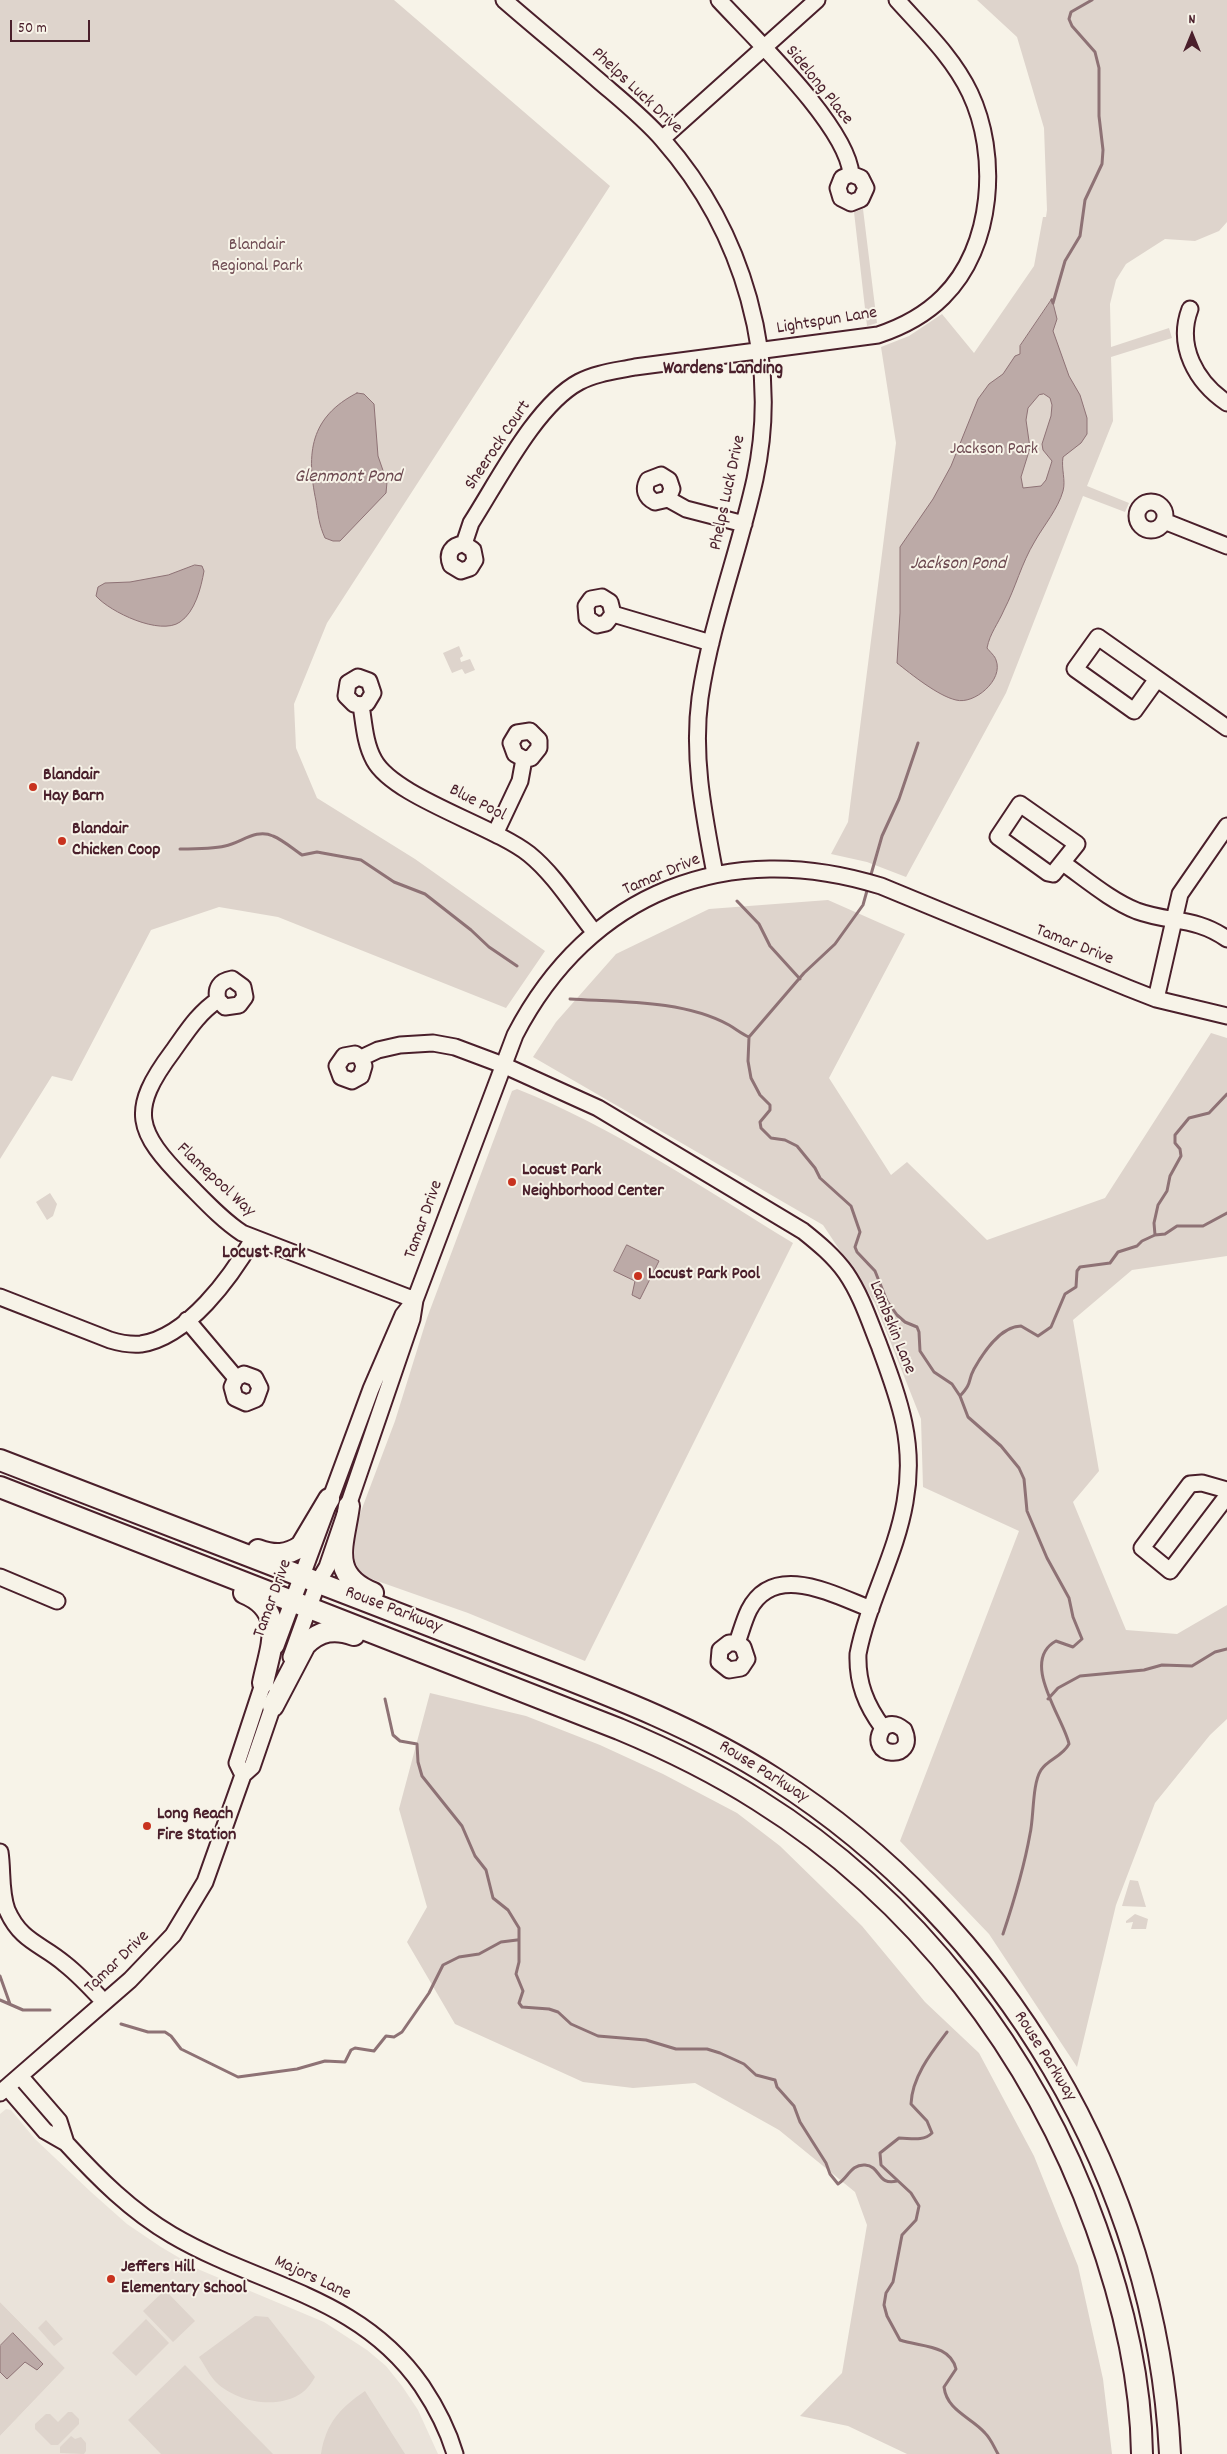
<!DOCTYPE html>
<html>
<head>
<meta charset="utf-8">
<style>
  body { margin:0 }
  #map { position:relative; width:1227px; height:2454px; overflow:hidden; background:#f7f3e8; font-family:Dekko,sans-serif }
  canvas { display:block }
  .north { position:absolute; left:1167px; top:10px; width:50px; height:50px; -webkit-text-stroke:4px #f7f3e8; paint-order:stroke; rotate:0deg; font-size:14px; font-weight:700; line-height:20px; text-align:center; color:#4a1f2b }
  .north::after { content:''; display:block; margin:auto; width:18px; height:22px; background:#4a1f2b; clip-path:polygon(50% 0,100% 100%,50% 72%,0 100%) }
  .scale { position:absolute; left:10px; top:20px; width:80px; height:22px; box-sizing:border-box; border:2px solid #4a1f2b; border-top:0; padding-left:6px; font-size:15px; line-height:18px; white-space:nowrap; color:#4a1f2b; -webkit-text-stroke:4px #f7f3e8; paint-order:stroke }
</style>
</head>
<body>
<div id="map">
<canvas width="1227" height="2454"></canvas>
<div class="north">N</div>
<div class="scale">50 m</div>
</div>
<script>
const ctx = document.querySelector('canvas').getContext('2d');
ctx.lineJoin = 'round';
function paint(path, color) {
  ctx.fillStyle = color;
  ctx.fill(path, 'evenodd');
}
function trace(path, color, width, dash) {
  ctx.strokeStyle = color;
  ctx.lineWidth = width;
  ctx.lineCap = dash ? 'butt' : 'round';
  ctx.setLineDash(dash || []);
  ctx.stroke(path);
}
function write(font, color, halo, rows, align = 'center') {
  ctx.font = font + ' Dekko,sans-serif';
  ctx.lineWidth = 4;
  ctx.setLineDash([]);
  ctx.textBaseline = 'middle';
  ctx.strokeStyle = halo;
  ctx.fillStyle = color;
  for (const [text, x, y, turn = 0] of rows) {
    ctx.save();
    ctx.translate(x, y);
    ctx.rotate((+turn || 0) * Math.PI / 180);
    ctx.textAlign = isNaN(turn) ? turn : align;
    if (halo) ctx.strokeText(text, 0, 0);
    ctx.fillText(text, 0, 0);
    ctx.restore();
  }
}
const built = new Path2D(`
  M6 2109 11 2110 35 2139 91 2192 127 2224 161 2247 200 2270 324 2322 367 2350 386 2366 402 2386 418 2410 438 2454H0V2436L65 2368 0 2302V2114Z`);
const green = new Path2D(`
  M0 0H394L610 186 327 623 294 704 296 748 317 798 415 859 545 951 506 1008 278 917 219 907 151 930 72 1081 52 1076 0 1159Z
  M977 0H1227V222L1219 231 1195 241 1165 239 1126 264 1116 280 1110 304 1111 347 1169 328 1172 338 1111 357 1113 421 1087 486 1129 503 1125 512 1083 496 1006 693 906 877 867 862 831 854 848 822 896 443 881 347 909 336 942 314 974 353 1034 266 1043 217H1046L1047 210 1044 128 1017 37Z
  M863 209 877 323 867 326 854 212Z
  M459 646 463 656 460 658 461 662 470 659 475 670 465 674 462 669 452 673 443 653Z
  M828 900 905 934 829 1078 891 1175 907 1162 987 1240 1105 1198 1211 1033 1227 1038V1256L1132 1270 1073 1320 1099 1471 1073 1502 1126 1630 1177 1634 1227 1605V1719L1210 1735 1155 1803 1116 1905 1077 2067 989 1934 900 1841 1019 1531 923 1487 921 1419 875 1303 823 1225 533 1057 556 1022 616 954 709 909Z
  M517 1089C612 1126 706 1190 793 1243L585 1661 468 1613 366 1577 359 1570 355 1562V1527L395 1421 427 1318 512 1091Z
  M50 1193 57 1204 53 1216 47 1220 36 1202Z
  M430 1693 526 1716 600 1745 663 1774 737 1813 780 1846 862 1926 925 2002 979 2053 1034 2156 1078 2266 1103 2379 1112 2454H907L848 2426 800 2416 842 2373 867 2225 855 2192 779 2130 695 2083 633 2088 583 2082 455 2024 407 1942 427 1907 399 1809Z
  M1130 1880 1138 1881 1146 1907 1122 1906Z
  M1135 1914 1148 1919 1146 1929H1131L1133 1922 1126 1923V1921Z
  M165 2290 195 2321 173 2342 143 2311Z
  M0 2302 65 2368 0 2436Z
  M255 2316 268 2317 315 2377C312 2382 308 2388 303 2392 278 2411 234 2402 214 2380 208 2373 204 2364 199 2357Z
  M146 2319 169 2343 136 2376 112 2353Z
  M46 2320 63 2339 54 2346 38 2328Z
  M185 2365 273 2454H161L128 2420Z
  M365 2391 405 2454H321C326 2423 340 2408 365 2391Z
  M68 2412H72L79 2419V2424L58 2445H51L35 2429V2424L46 2414H50L58 2422Z
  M71 2436 75 2439 81 2437 86 2443V2451L84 2454 60 2453V2447Z`);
const water = new Path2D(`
  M1052 299 1057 319 1053 331 1069 376 1080 395 1087 418V434L1081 443 1063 457C1061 469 1066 480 1063 491 1058 509 1044 525 1035 541 1021 564 1016 587 1004 610 998 624 990 633 987 648 990 652 995 656 996 660 1004 680 974 705 956 700 938 696 911 674 897 663L900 613V547L933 499 951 466 978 399 989 384 1003 374 1015 356 1020 354V346ZM1044 394 1050 398 1052 405 1051 416 1042 444 1043 450 1052 461 1046 480 1041 486 1023 488 1021 477 1030 448 1026 420 1028 408 1039 395Z
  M357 393 364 394 374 404 378 456 387 482 386 493 340 541H333L325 538C319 525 318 514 316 501 306 453 310 417 357 393Z
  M195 565 202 566 204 571C201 588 195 612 180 622 160 636 110 612 96 596L98 587 105 583 130 582 168 575Z
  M627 1245 659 1261 640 1299 632 1295 635 1281 614 1271Z
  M13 2333 43 2364 37 2370 25 2362 7 2379 0 2372V2346Z`);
const stream = new Path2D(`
  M1052 300 1053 303 1065 261 1080 236 1085 200 1102 164 1103 150 1099 116V68L1095 52 1072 26 1069 19 1071 12 1092 0
  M180 849C193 849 213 849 225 846 241 843 256 828 273 836 283 840 293 849 302 855L317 852 361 860 394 882 425 894 471 930 489 947 517 966
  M870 878 882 836 899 799 918 743
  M868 887 863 905 835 944 804 973 749 1037 748 1061 751 1078 760 1095 770 1105V1110L760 1122 761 1128 771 1138 785 1140 797 1146 815 1168 820 1178 851 1206 860 1232 855 1247 857 1252 875 1271 887 1301 897 1315 905 1322 917 1327 919 1332 920 1351 934 1372 952 1384 960 1396 968 1417 1001 1446 1019 1468 1024 1479 1027 1511 1047 1558 1069 1598 1073 1617 1082 1639 1073 1647 1056 1641C1019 1661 1064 1719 1069 1744 1062 1757 1048 1759 1041 1770 1032 1784 1034 1817 1030 1834 1024 1868 1014 1901 1003 1934
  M737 901 759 924 770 946 800 979
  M570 999C620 1002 684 1000 729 1025 736 1029 742 1034 749 1037
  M1155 1235 1154 1223 1158 1205 1167 1191 1170 1176 1181 1156 1180 1149 1175 1143V1135L1189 1118 1209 1113 1227 1094
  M960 1396C973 1382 967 1382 974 1369 983 1353 1001 1326 1021 1326L1038 1336 1051 1327 1065 1294 1076 1287 1077 1271 1080 1267 1110 1263 1118 1252 1137 1246 1142 1241 1155 1235 1165 1234 1177 1226H1203L1227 1213
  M385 1699 393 1735 400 1741 417 1744 418 1762 422 1776 462 1826 475 1856 486 1870 493 1898 508 1910 519 1928V1962L516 1974 523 1991 519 2003 522 2007 549 2009 558 2012 571 2024 598 2036 646 2040 676 2049H707L720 2053 744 2064 756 2075 775 2080 777 2087 794 2106 800 2122 826 2163 830 2174 838 2184C848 2178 851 2164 865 2165 881 2166 877 2186 897 2181
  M1048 1699 1058 1688 1080 1676 1144 1670 1162 1665 1192 1666 1215 1652 1227 1649
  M0 1976 10 2004
  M0 2000 23 2010H50
  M121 2024 148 2032H165L171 2036 181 2049 238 2077 297 2069 325 2061 345 2062 351 2050 355 2048 374 2051 386 2036 394 2037 402 2032 429 1993 443 1965 459 1957 479 1954 501 1942 517 1940
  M947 2032C931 2053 912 2077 911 2104L927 2121 932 2133C923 2142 910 2138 899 2138L880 2153 881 2165 911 2193 919 2206 916 2220 902 2235 893 2282 886 2293 884 2305 887 2316 900 2340C920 2347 950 2344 956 2369L944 2387C947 2411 971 2417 985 2433 991 2439 994 2447 998 2454`);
const minor = new Path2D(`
  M504 0C535 27 567 53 598 80 620 99 644 118 663 140 743 231 781 359 755 479 739 552 711 623 700 698 692 758 704 815 715 874
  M719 0C754 38 847 126 851 174L861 178 866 188 861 199 851 203 841 198 838 188 842 178 851 174
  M662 139 817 0
  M1190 309C1176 346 1196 382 1227 403
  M668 499 672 489 669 480 661 475 648 480C643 489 645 497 655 502L668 499 686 509 744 524
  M1137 516a14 14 0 1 1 28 0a14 14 0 1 1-28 0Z
  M1164 521 1227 546
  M464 544 473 550 475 560 470 568 461 571 451 565C446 553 452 545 464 544L471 523C498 481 536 405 579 382 596 373 616 371 635 367L878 335C902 327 925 315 943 297 994 247 999 154 970 93 953 57 923 29 897 0
  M613 614 606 623 597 625 587 618 586 606 591 599 602 597 610 602 613 614 711 643
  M1157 679 1134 711 1075 669 1098 637 1227 728
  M361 705 367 703 373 693 369 681 358 677 348 683 346 696 354 704 361 705C364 724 365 744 374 760 394 797 492 825 529 854 555 875 574 907 595 933
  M1020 804 1077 844 1053 874 1048 873 998 837Z
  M495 834 520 781 524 759 531 758 539 748V740L530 731 517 733 511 743 515 754 524 759
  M1063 863C1087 880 1110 900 1137 911 1170 923 1196 917 1227 939
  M1156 999 1180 894 1227 826
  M218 1000 225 1007 239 1005 245 997 243 987 232 979C220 981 215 988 218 1000 198 1013 186 1033 173 1051 128 1111 136 1131 186 1182 204 1200 221 1219 242 1233L415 1300
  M361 1058 364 1066 361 1076 352 1081 341 1077 337 1066 344 1056 355 1054 361 1058 378 1050 400 1045 433 1043 455 1047 503 1065 598 1108 803 1231C818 1243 834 1256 846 1273 861 1295 869 1320 879 1345 899 1399 916 1443 905 1502 896 1555 868 1602 858 1654 857 1683 866 1705 883 1728 864 1758 918 1762 904 1730 897 1724 891 1722 883 1728
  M0 1297 110 1340C120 1343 130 1345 141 1344 188 1337 231 1277 253 1239
  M187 1320 236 1378 232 1387 235 1398 246 1403 256 1399 260 1388 255 1378 244 1374 236 1378
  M1227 1490 1202 1483 1190 1484 1142 1548 1170 1571 1227 1496
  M0 1577 57 1601
  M737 1643 743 1647 747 1659 741 1668 729 1670 719 1662 720 1650 729 1643H737C741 1632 744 1620 749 1610 774 1561 834 1595 871 1609
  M276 1646 371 1389 403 1315 414 1301
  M291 1657 318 1582 327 1567 412 1319 415 1300 515 1035C589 892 728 838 881 886L1128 988 1156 999 1227 1016
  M243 1775 237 1763 266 1675
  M0 1852C3 1871 0 1891 7 1910 21 1942 42 1944 65 1964 79 1975 92 1989 104 2002
  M7 2087 45 2131 66 2143 59 2121 20 2076
  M0 2093 130 1980 173 1935 205 1882 243 1775 252 1767 276 1697
  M66 2143C98 2178 131 2211 172 2235 261 2287 359 2295 422 2386 436 2407 448 2430 455 2454`);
const major = new Path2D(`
  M0 1460C157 1521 315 1581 472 1642 575 1683 681 1718 774 1778 1003 1924 1157 2181 1170 2454
  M0 1487 619 1729C667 1749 714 1772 758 1800 915 1898 1034 2053 1096 2227 1122 2299 1141 2377 1142 2454
  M349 1506C344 1544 328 1575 373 1593
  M258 1550C274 1556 287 1556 301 1546L329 1499
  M244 1593C288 1611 270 1648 263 1683
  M273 1706 305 1645C320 1630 335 1628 354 1635`);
const markers = [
  [33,787,5,"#c8321e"],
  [62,841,5,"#c8321e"],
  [512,1182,5,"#c8321e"],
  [638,1276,5,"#c8321e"],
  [147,1826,5,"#c8321e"],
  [111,2279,5,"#c8321e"]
];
const streetNames = [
  ["Sidelong Place",818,86,51],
  ["Phelps Luck Drive",636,92,43],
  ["Lightspun Lane",827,322,-9],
  ["Sheerock Court",499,446,-56],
  ["Phelps Luck Drive",729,493,-78],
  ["Blue Pool",477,804,27],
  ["Tamar Drive",662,876,-23],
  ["Tamar Drive",1074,946,22],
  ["Flamepool Way",215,1181,43],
  ["Tamar Drive",425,1220,-70],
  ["Lambskin Lane",891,1328,68],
  ["Tamar Drive",274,1599,-70],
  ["Rouse Parkway",393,1611,21],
  ["Rouse Parkway",763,1773,32],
  ["Tamar Drive",118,1963,-44],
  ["Rouse Parkway",1044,2057,58],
  ["Majors Lane",312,2279,25]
];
const parkNames = [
  ["Blandair",257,247],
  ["Regional Park",257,268],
  ["Jackson Park",994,451]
];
const poiNames = [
  ["Blandair",43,777],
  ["Hay Barn",43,798],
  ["Blandair",72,831],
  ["Chicken Coop",72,852],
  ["Locust Park",522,1172],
  ["Neighborhood Center",522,1193],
  ["Locust Park Pool",648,1276],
  ["Long Reach",157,1816],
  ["Fire Station",157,1837],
  ["Jeffers Hill",121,2269],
  ["Elementary School",121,2290]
];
const neighbourhoodNames = [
  ["Wardens Landing",723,370],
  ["Locust Park",264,1254]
];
const waterNames = [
  ["Glenmont Pond",348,478],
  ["Jackson Pond",958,565]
];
paint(built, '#eae3da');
paint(green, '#ded4cc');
paint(water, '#bcaaa7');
trace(water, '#8e7275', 1);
trace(stream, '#8e7275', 3);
trace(minor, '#4a1f2b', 19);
trace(major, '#4a1f2b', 24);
trace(minor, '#f7f3e8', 15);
trace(major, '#f7f3e8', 20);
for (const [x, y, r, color] of markers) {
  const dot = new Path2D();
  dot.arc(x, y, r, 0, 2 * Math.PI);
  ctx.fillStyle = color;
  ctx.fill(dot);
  trace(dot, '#f7f3e8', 2);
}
write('18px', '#4a1f2b', '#f7f3e8', streetNames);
write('18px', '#6f4c53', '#f7f3e8', parkNames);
write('bold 18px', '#4a1f2b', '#f7f3e8', poiNames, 'left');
write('bold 19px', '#4a1f2b', '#f7f3e8', neighbourhoodNames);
write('italic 19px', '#6c4950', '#f7f3e8', waterNames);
</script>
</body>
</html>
